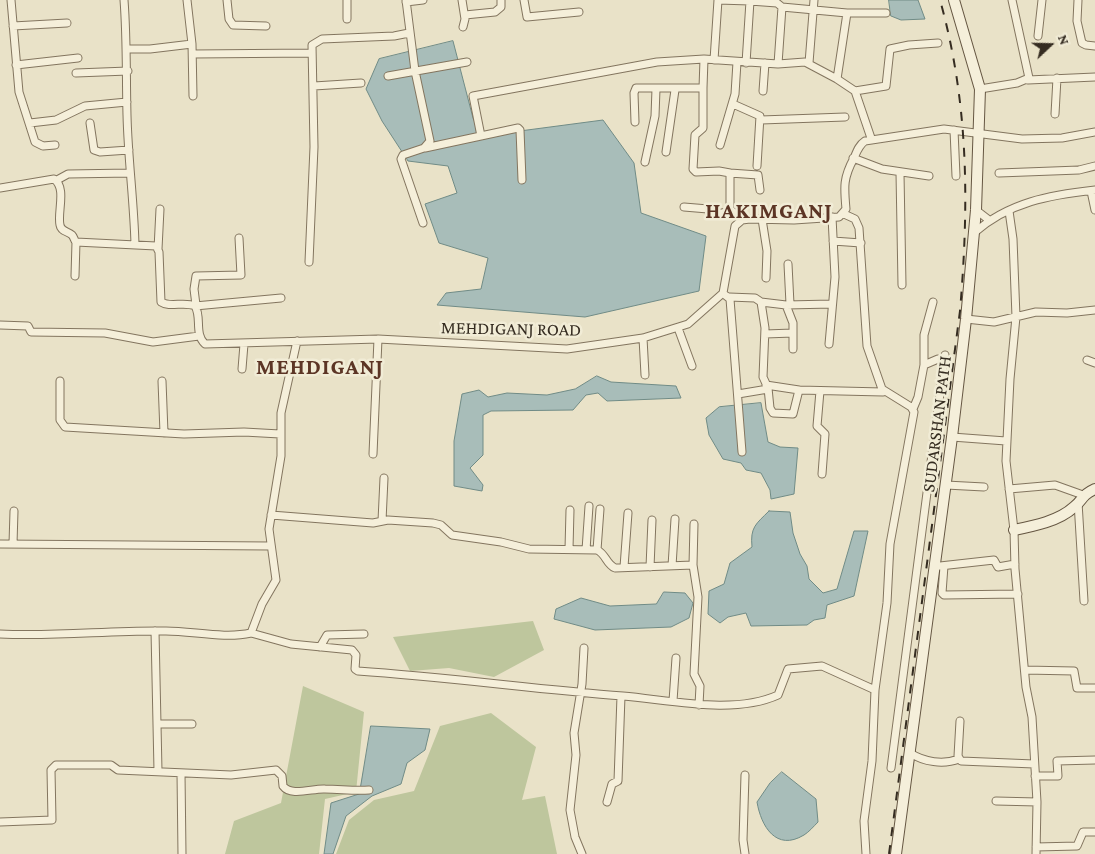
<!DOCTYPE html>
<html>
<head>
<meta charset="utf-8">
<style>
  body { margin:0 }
  #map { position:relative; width:1095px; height:854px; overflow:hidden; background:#e9e2c8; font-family:"Crimson Pro",serif }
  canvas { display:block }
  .north { position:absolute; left:1025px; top:20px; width:50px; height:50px; -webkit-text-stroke:4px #f1ecd6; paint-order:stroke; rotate:69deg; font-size:14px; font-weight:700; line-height:20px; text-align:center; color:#352c21 }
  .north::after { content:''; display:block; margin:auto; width:18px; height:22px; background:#352c21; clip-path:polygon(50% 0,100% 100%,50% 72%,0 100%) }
</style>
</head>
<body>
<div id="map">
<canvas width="1095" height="854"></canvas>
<div class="north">N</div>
</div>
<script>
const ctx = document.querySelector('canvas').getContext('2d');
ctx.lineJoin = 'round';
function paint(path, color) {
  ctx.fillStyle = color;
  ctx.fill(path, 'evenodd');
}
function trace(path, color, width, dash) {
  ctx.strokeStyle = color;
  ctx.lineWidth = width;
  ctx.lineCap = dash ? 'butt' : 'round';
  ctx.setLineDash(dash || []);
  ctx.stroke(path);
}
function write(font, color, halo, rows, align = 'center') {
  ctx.font = font + ' "Crimson Pro",serif';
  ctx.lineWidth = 5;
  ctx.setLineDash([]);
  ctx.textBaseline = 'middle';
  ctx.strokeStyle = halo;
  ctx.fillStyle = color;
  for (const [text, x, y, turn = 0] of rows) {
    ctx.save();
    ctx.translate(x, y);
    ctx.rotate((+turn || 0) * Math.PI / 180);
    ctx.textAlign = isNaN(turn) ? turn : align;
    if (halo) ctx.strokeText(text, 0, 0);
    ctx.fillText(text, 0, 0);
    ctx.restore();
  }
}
const green = new Path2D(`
  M533 621 544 650 494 677 449 668 410 671 393 637Z
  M303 686 364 712 356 792 325 799 319 854H225L234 821 281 803Z
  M491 713 536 747 522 800 545 796 557 854H336L349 820 374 800 414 791 440 726Z`);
const water = new Path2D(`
  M889 0H918L925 19 901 20 891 16Z
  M453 41 473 118 482 136 603 120 634 163 641 213 706 236 699 291 585 317 437 305 446 293 481 289 488 258 439 243 425 204 457 193 448 166 408 161 382 121 366 89 379 59Z
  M597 376 611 382 676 386 681 398 607 401 598 393 586 395 573 410 491 411 483 415V455L470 468 483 485 482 491 454 486V441L462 394 479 390 488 397 507 393 547 395 575 389Z
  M761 403 768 442 780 447 798 448 794 494 771 499 770 490 761 473 746 470 741 463 723 459 709 435 706 418 719 407Z
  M769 511 790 512 793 533 800 554 807 566 809 579 823 593 837 589 854 531H868L854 596 827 605 825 618 814 620 807 625 751 626 746 613 728 617 720 623 708 614 709 591 724 584 730 563 752 547C750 527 756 524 769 511Z
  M664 592 685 593 693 603 689 618 671 627 595 630 554 619 556 609 581 598 610 606 656 604Z
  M371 726 430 729 425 750 407 763 401 784 372 796 346 816 333 854H324L331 803 359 794Z
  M782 772 816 799 818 822C814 826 809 832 804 835 776 852 761 826 757 802L770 783Z`);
const street = new Path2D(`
  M11 0 19 92 35 142 43 146 55 145
  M124 0C127 39 126 77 127 115 128 159 134 202 135 245
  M187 0 192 44 193 96
  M227 0 229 19 233 25 266 26
  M406 0 415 71 430 141 424 148 403 155 401 159 423 223
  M462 0 465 19 463 27
  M524 0 527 17 579 12
  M1078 0 1077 21 1082 43 1086 45 1095 46
  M750 1 777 3 782 7
  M406 2 423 0
  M465 15 495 12 501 7V0
  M347 19V0
  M13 26 67 23
  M1038 36 1042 0
  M128 49H150L192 44
  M193 54 312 53
  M714 60 718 0 750 1 746 63
  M809 63 814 0
  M778 64 782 7 847 13H886
  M16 65 78 58
  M76 73 128 71
  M388 76 467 62
  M837 79 847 13
  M1028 80 1095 77
  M314 86 361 83
  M703 88V128L695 135 693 169 696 172 719 171 730 173V209L742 220
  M980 89 1017 83 1029 78 1012 0
  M763 91 765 63
  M855 91 886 86 890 49 909 45 938 43
  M733 104 760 116 757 166
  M1055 114 1057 78
  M761 120 845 117
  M635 122 634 93 636 88H703L704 59
  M30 123 56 120 85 106 127 102
  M90 123 94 150 100 152 129 150
  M954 130 956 176
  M481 136 473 96 657 62 704 59 778 64 805 62 837 79 855 91 871 138
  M720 145 735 94 737 62
  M425 148 518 128 520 130 522 180
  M666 152 675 90
  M853 158 882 169 929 176
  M645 162 655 116 656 89
  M730 173 758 175 760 190
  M900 173 902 285
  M999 173 1079 170 1095 166
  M57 180 68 174 130 173
  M0 188 54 179C67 188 57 212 60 225 61 232 68 231 72 235 74 237 74 240 76 242L156 246 159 252 161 302C170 308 184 301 195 306 202 317 194 334 205 344L378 339 567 349 643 338 688 324 723 293 735 226 742 220 750 219 794 220 839 217 846 209C844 187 843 178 854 158 857 151 859 145 865 141L944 129 1022 139 1062 138 1095 132
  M1091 191 1095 210
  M684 207 708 209 718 214 731 211
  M976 210 989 220
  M1009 211 1013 239 1016 317 1010 379 1006 461 1014 530 1015 569 1026 687 1032 717 1037 802 1036 854
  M844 214 855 219 859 228 867 346 882 389 911 407 914 412 890 544 887 603 875 690 872 761 864 821 866 854
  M762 219 767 251 766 278
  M974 233C1009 202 1050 195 1095 190
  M833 241 861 243
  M158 249 160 209
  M309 262 314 147 312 45 322 39 394 36 409 33
  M788 264 790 304
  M75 276 76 242
  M725 295 730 299 742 452
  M729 297 755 298 761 302 765 328 763 377 768 388 770 408 773 413 793 414 799 390 883 392
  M761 302 786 305 832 304
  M196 305 194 289 196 276 241 275 239 238
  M786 305 793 323V349
  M195 306 281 298
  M966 319 994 322 1036 312 1067 313 1095 310
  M0 325 28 326 31 332 105 333 153 342 199 336
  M678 328 692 366
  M765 334 793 333
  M643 338 645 375
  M829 344 835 277 832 217
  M1087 360 1095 363
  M924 365V335L933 302
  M242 369 244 344
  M60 381V420L65 427 184 434 244 432 280 434
  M162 381 164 433
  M766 385 799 390
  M820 391 817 426 825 434 822 474
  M738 394 768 389
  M913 409 918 397 924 365 938 359 944 360
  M952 437 1006 441
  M373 454 378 339
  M946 485 984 487
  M1009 489 1055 485 1083 495
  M1078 502 1084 601
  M271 515 373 523 388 520 433 523 441 525 452 535 501 542 529 549 597 550C606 554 606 564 615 568L693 565
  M382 521 384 478
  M694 524 693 565 698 597 694 674 700 686 699 705
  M0 544 270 546
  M13 544 14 511
  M569 549 570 510
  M586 550 589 506
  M597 550 600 509
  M672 566 675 519
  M940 566 994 560 998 567 1015 564
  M944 566 942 593 944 595 1018 594
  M624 567 628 513
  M650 567 652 520
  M155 631 158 771
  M251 633 291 644 352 650 356 655 355 669 358 671C446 677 535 689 623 696 670 700 734 715 778 695L788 669 822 666 875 690
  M0 634C56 637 110 630 166 631 193 631 224 639 251 633L262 604 276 580 269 529 281 456V413L297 341
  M320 647 327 635 364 634
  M1025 670 1074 671 1077 688H1095
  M673 701 676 658
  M960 721 958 756 961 761 1034 764
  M157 724H192
  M910 753C924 762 943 765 959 759
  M891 768 945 355
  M181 773 182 854
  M1035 776H1058L1057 761 1095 760
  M996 801 1037 802
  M607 802 612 784 618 781 621 696
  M0 822 52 820 51 770 56 765H111L118 770 231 775 276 770 282 776 283 786C291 797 313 788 325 789 340 789 353 791 369 790
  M1036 847 1077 846 1083 832H1095
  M582 854 575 837 570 810 576 755 574 733 582 684 584 648
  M745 854 743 840 745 775`);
const secondary = new Path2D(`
  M1014 530C1034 526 1059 521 1074 507 1084 499 1080 496 1095 489
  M896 854 952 437 966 319 976 210 980 89 954 0`);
const rail = new Path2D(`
  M889 854 960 311C969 204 969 104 940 0`);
const streetNames = [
  ["MEHDIGANJ ROAD",511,329,1],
  ["SUDARSHAN PATH",937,424,-83]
];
const districtNames = [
  ["HAKIMGANJ",769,211],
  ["MEHDIGANJ",320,367]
];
paint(green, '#bec69d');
paint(water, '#a8bdb9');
trace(water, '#708b86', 1);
trace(street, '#83755f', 9);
trace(secondary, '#655642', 12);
trace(street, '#f5efda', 7);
trace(secondary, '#f5efda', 10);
trace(rail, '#352c21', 2, [9, 9]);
write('18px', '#352c21', '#f1ecd6', streetNames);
ctx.letterSpacing = '1px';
write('bold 22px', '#5c3525', '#f1ecd6', districtNames);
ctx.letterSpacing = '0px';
</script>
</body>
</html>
